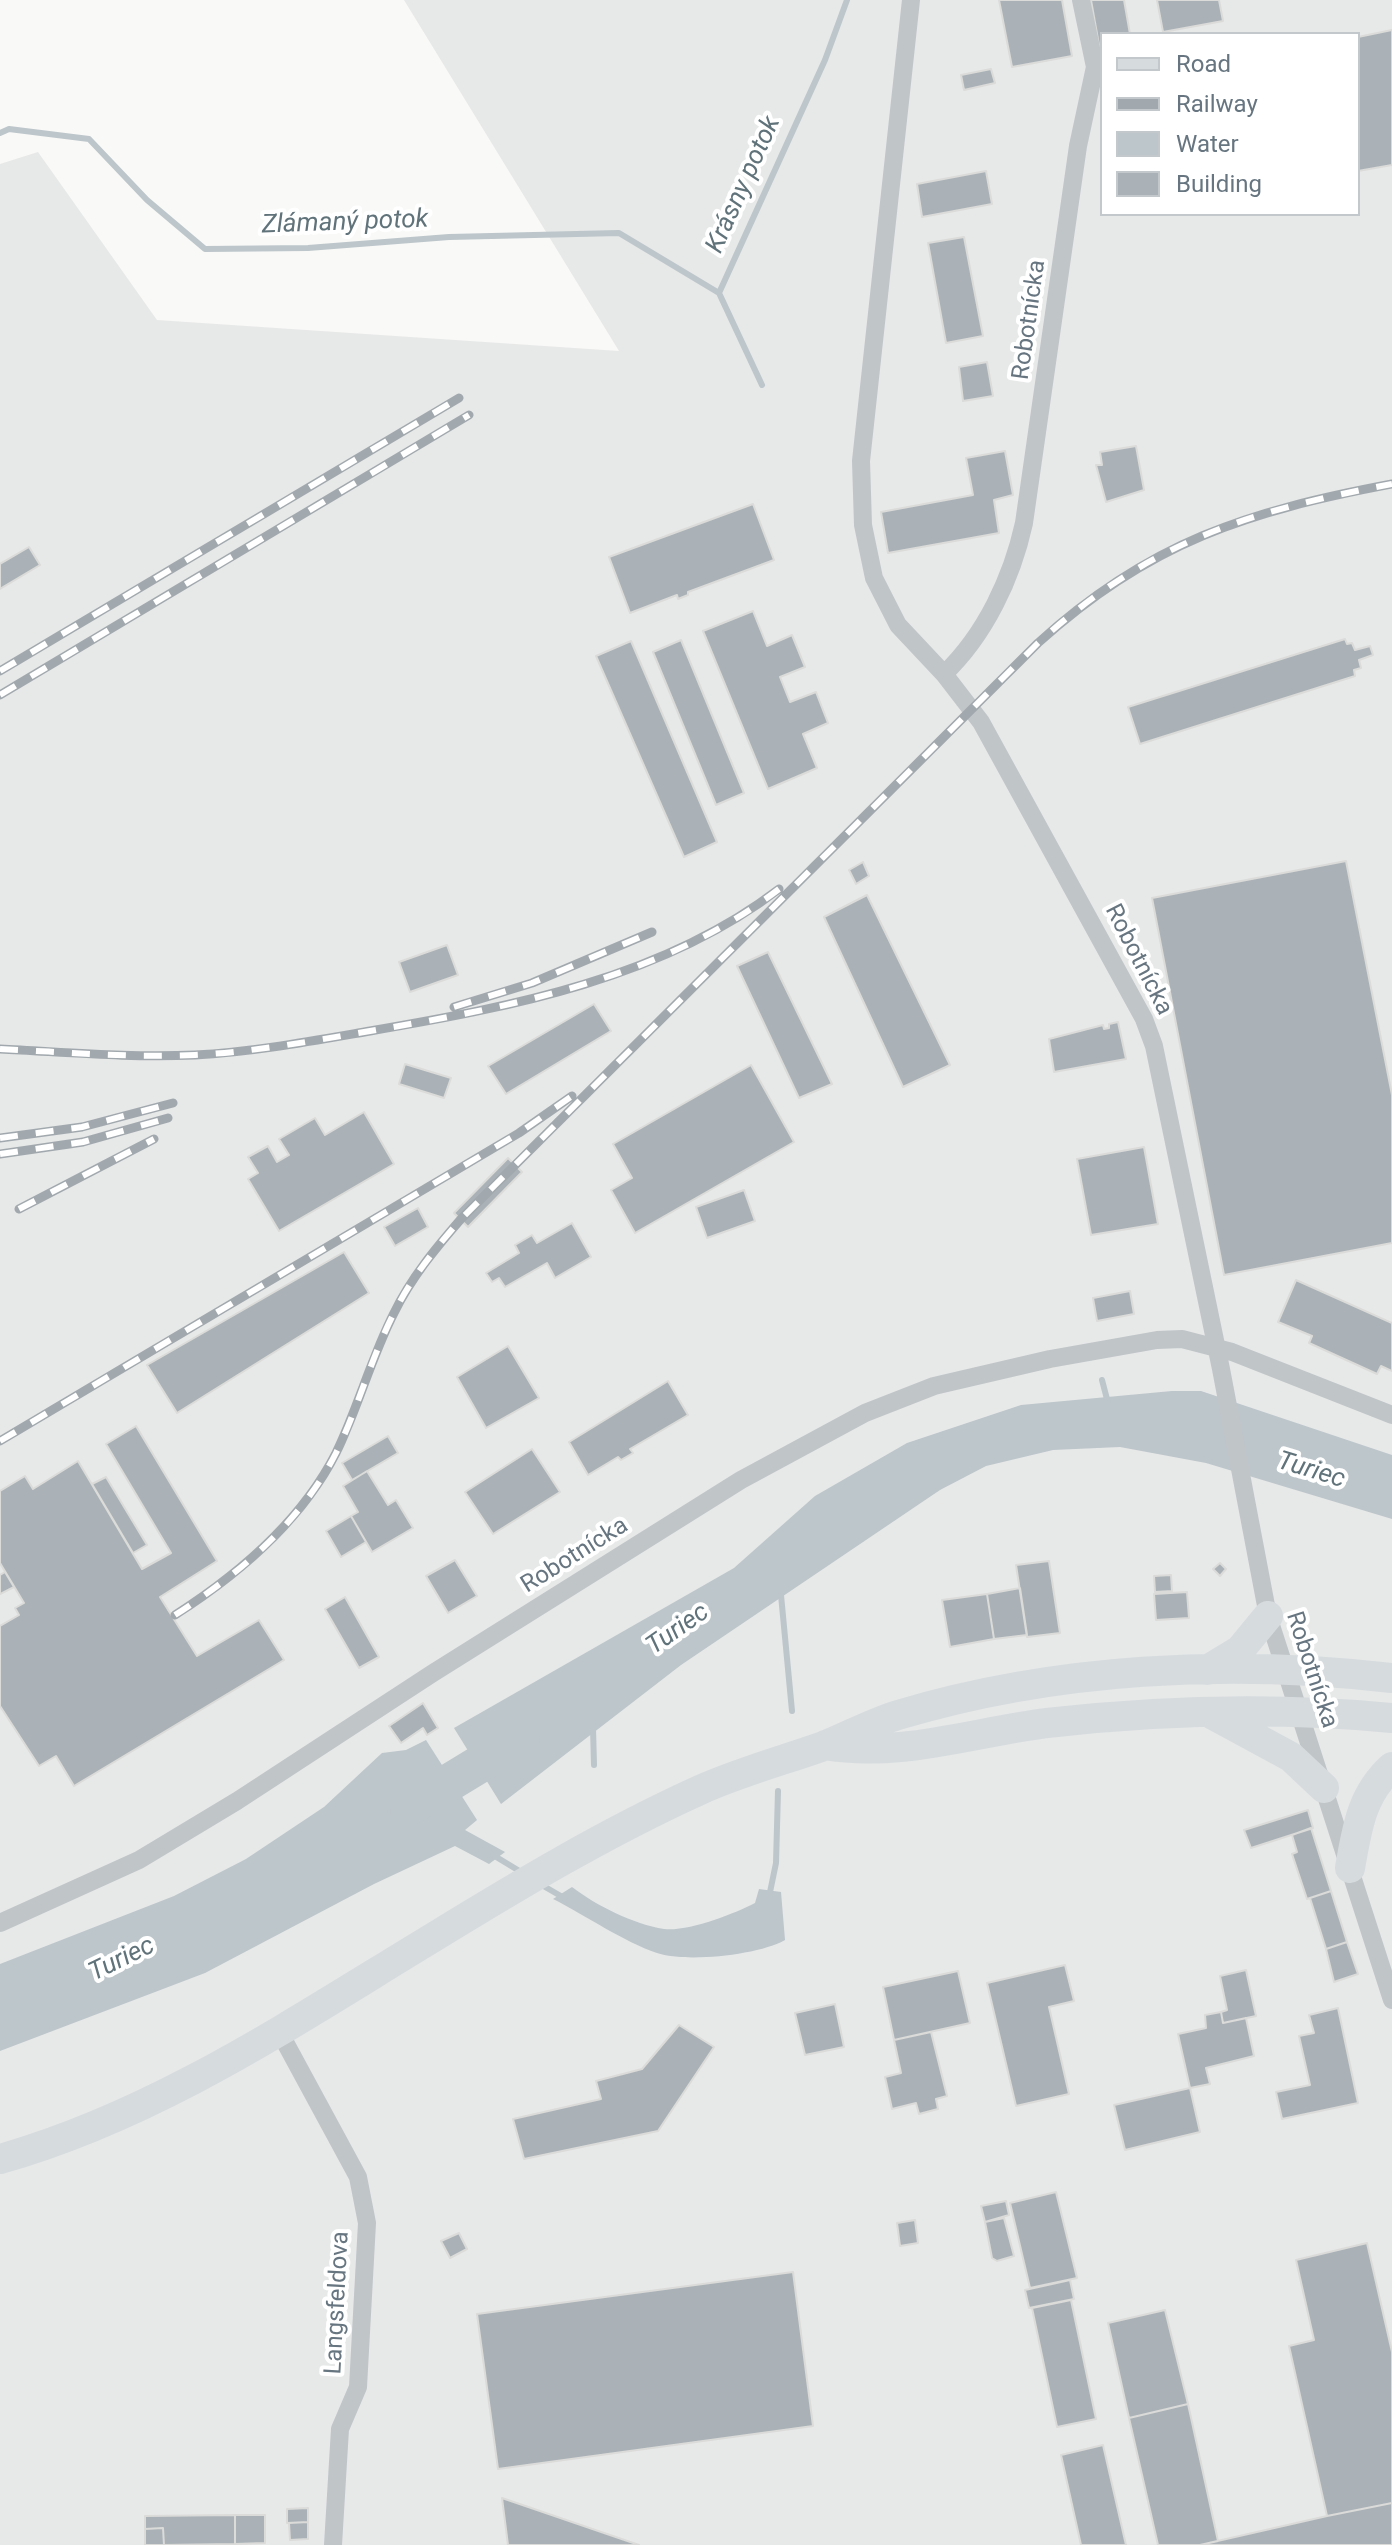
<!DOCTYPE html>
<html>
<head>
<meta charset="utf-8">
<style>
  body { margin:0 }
  #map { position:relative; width:1392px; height:2545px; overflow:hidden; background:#f9f9f7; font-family:Roboto,sans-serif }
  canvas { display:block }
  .legend { position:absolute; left:1100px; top:32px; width:260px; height:184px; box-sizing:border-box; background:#fff; border:2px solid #c2c8cc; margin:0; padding:10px 14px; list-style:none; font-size:24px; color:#667580 }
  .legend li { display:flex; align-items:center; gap:16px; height:40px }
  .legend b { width:40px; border:2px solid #c2c8cc }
</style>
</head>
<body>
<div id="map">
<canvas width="1392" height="2545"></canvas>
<ul class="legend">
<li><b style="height:10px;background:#d6dbde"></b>Road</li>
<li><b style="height:10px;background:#a2a9ae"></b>Railway</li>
<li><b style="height:22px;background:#bdc6cb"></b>Water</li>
<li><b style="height:22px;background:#aab2b7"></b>Building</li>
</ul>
</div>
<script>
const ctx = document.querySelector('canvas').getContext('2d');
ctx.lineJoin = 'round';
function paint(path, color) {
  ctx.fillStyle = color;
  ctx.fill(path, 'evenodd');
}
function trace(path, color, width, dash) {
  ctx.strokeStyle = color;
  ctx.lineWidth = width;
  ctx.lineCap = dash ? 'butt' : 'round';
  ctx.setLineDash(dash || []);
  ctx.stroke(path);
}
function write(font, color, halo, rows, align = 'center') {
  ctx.font = font + ' Roboto,sans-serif';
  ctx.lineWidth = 8;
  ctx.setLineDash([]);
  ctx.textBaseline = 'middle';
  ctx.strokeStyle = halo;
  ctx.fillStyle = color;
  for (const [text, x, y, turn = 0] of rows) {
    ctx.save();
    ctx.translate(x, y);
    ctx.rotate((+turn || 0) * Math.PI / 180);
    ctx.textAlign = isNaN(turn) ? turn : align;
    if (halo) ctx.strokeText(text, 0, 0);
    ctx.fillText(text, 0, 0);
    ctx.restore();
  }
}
const built = new Path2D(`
  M404 0H1392V2545H0V164L38 152 157 320 619 351ZM1102 34H1358V214H1102Z`);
const water = new Path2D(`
  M1172 1391H1201L1392 1455V1519L1206 1463 1120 1447 1053 1450 986 1466 940 1490 681 1665 501 1804 454 1728 734 1568 815 1496 907 1443 1021 1405Z
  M426 1740 477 1820 465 1830 505 1852 489 1864 455 1846 374 1884 205 1973 0 2051V1964L174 1896 246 1859 324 1807 382 1753 406 1750Z
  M572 1887C597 1906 633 1924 664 1929 687 1932 734 1914 755 1903L759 1889 781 1892 785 1940C759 1955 686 1963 657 1953 624 1942 585 1915 553 1899Z`);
const stream = new Path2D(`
  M0 133 9 129 89 139 147 200 205 249 308 248 449 237 619 233 719 293
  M762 385 719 293 825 60 847 0
  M1102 1380 1108 1403
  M781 1595 792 1711
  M593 1728 594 1765
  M493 1855 521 1872
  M540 1884 566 1899
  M769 1897 776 1863 778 1791`);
const river = new Path2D(`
  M409 1807 521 1739`);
const building = new Path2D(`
  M999 0H1062L1072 56 1012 67Z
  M1091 0H1124L1130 34H1102V45H1099Z
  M1157 0H1219L1223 21 1163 32Z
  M1392 30V165L1358 171V37Z
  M991 69 995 83 964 90 961 75Z
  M986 171 992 204 922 217 917 184Z
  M964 237 983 336 946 343 928 243Z
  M987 362 993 396 963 401 959 367Z
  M1136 446 1144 490 1106 502 1096 465H1102L1100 452Z
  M1005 451 1013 495 994 500 999 533 888 553 881 512 973 495 966 458Z
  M753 504 774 560 688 592V595L678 599 677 595 630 613 609 557Z
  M29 547 40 565 0 589V564Z
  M753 611 767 646 792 635 805 667 780 677 790 702 816 692 828 723 803 734 817 768 768 789 703 631Z
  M1345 639 1347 644 1352 643 1355 650 1370 646 1373 655 1359 660 1361 668 1354 670 1355 676 1140 744 1128 707Z
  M681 640 744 793 716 805 653 652Z
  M631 641 717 842 684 857 596 656Z
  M1346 861 1392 1095V1243L1224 1275 1152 898Z
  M863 862 869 876 856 884 849 870Z
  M867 895 950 1065 903 1087 824 917Z
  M447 945 458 975 410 992 399 962Z
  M768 952 832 1084 799 1098 737 966Z
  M594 1004 611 1031 506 1094 488 1066Z
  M1118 1022 1126 1059 1054 1072 1049 1039 1103 1025 1104 1029 1109 1028V1024Z
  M405 1064 451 1078 444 1098 399 1084Z
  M751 1065 794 1142 635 1233 611 1190 632 1178 613 1144Z
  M364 1112 394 1164 279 1231 248 1179 258 1173 248 1157 268 1146 277 1162 289 1155 279 1139 315 1118 325 1135Z
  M1144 1147 1158 1224 1091 1235 1077 1159Z
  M508 1158 522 1172 468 1227 454 1213Z
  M744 1190 755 1221 707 1238 696 1207Z
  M418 1208 428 1227 395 1246 384 1227Z
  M572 1223 591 1257 555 1278 547 1263 505 1287 499 1278 492 1282 486 1273 519 1253 515 1245 532 1235 537 1243Z
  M344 1252 369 1293 177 1413 147 1365Z
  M1296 1280 1392 1323V1371L1381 1366 1377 1374 1309 1343 1312 1336 1278 1322Z
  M1130 1291 1134 1314 1097 1321 1093 1298Z
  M508 1346 539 1398 486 1428 457 1377Z
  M668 1381 688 1415 630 1449 633 1453 621 1460 618 1457 588 1475 569 1442Z
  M136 1426 217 1561 160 1597 197 1656 259 1620 284 1660 74 1786 56 1756 39 1766 0 1706V1626L19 1615 15 1608 24 1603 0 1563V1491L25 1476 33 1489 78 1461 142 1569 171 1553 106 1444Z
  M388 1436 398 1453 352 1480 342 1463Z
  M532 1449 560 1492 493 1534 465 1492Z
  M367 1471 388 1505 396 1500 413 1528 372 1552 351 1516 358 1512 343 1486Z
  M106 1477 147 1545 133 1553 92 1484Z
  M351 1516 366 1542 341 1557 326 1531Z
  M455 1560 477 1596 448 1613 426 1576Z
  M1049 1561 1060 1633 1027 1637 1016 1565Z
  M1220 1563 1226 1569 1220 1576 1213 1569Z
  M5 1572 14 1587 0 1594V1575Z
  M1171 1575 1172 1591 1155 1592 1154 1576Z
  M1020 1588 1027 1635 994 1639 987 1594Z
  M1187 1592 1189 1618 1156 1620 1154 1594Z
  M987 1594 994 1639 950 1647 942 1600Z
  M345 1597 379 1657 359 1668 325 1609Z
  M423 1703 438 1728 427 1735 423 1728 401 1743 389 1726Z
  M1308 1810 1313 1828 1251 1848 1244 1830Z
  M1311 1828 1331 1891 1307 1899 1292 1854 1297 1852 1292 1835Z
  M1331 1891 1347 1942 1326 1949 1310 1898Z
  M1347 1942 1358 1974 1334 1982 1326 1949Z
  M1065 1965 1074 2001 1049 2007 1069 2094 1016 2106 987 1983Z
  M1246 1970 1256 2016 1223 2023 1221 2012 1227 2010 1220 1976Z
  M958 1971 970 2023 894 2040 883 1987Z
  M835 2004 844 2047 805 2055 795 2013Z
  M1338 2008 1358 2103 1282 2119 1276 2092 1310 2085 1299 2036 1314 2033 1309 2015Z
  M1221 2012 1223 2023 1246 2018 1254 2056 1206 2068 1210 2084 1190 2088 1178 2034 1206 2028 1205 2015Z
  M679 2025 714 2047 658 2131 524 2159 513 2119 601 2099 596 2081 642 2069Z
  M931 2032 947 2096 936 2099 938 2109 919 2114 916 2103 892 2109 885 2077 901 2073 894 2040Z
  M1190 2088 1200 2132 1125 2150 1114 2105Z
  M1056 2192 1077 2278 1030 2288 1010 2203Z
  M1006 2201 1009 2215 985 2222 981 2206Z
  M1004 2218 1014 2256 997 2261 992 2258 985 2222Z
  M915 2220 918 2243 900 2246 897 2223Z
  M459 2233 467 2249 450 2258 441 2241Z
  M1367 2243 1392 2352V2503L1327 2516 1289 2346 1314 2340 1296 2260Z
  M793 2272 813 2426 498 2469 477 2314Z
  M1070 2280 1074 2299 1029 2308 1025 2290Z
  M1071 2300 1096 2419 1057 2427 1032 2308Z
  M1165 2310 1188 2404 1129 2418 1108 2323Z
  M1188 2404 1218 2541 1200 2545H1158L1129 2418Z
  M1103 2445 1126 2545H1081L1061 2455Z
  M502 2498 639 2545H508Z
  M1392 2503V2545H1200L1327 2516Z
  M308 2508V2522L287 2523V2509Z
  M235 2515H265V2543L235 2544Z
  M235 2515V2544L164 2545 163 2528 145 2529V2516Z
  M308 2522V2539L290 2540 289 2523Z
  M163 2528 164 2545H145V2529Z`);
const street = new Path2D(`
  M911 0 861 461 863 525 874 578 898 625 944 674 981 722 1144 1019 1154 1046 1221 1369 1268 1616 1392 2000
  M944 674C985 635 1012 578 1024 523L1078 146 1095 67 1081 0
  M0 1923 139 1860 237 1801 433 1673 741 1480 865 1413 934 1386 1050 1359 1157 1340 1182 1339 1232 1352 1392 1415
  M280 2033 358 2177 367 2223 358 2387 340 2429 333 2545`);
const primary = new Path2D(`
  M1207 1670 1240 1650 1268 1616
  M1208 1712 1291 1757 1324 1788
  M825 1745C899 1758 974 1732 1047 1723 1162 1710 1277 1707 1392 1718
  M1350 1868C1357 1829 1361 1795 1392 1767
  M0 2159C156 2115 292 2023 429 1940 517 1886 607 1832 700 1790 740 1772 781 1761 821 1747 847 1737 869 1724 898 1715 1055 1668 1229 1659 1392 1678`);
const rail = new Path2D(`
  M0 671 459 398
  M0 695 469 415
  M454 1007 532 983 652 932
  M0 1049C65 1052 130 1058 195 1055 253 1052 312 1041 370 1031 511 1007 663 978 779 889
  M0 1138 82 1127 173 1103
  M0 1154 83 1142 168 1118
  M19 1209 154 1139
  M0 1441 519 1133 572 1096
  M175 1615C239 1574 301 1522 336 1453 358 1408 371 1358 394 1313 411 1278 435 1249 461 1219L1038 643C1149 542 1248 511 1392 484`);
const streetNames = [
  ["Robotnícka",1030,320,-82],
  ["Robotnícka",1138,960,63],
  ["Robotnícka",575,1556,-32],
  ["Robotnícka",1311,1670,72],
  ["Langsfeldova",338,2303,-87]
];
const waterNames = [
  ["Krásny potok",744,185,-66],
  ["Zlámaný potok",345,223,-2],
  ["Turiec",1311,1471,17],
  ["Turiec",678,1630,-35],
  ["Turiec",122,1960,-26]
];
paint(built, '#e7e8e8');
paint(water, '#bdc6cb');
trace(stream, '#bdc6cb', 6);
trace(river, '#bdc6cb', 38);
paint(building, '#aab2b7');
trace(building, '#dbdbd9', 2);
trace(street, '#c0c5c8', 18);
trace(primary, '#d6dbde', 30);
trace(rail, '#a2a9ae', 9);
trace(rail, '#fff', 6, [18]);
write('24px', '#667580', '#fff', streetNames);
write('italic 26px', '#61737a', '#fff', waterNames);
</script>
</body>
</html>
